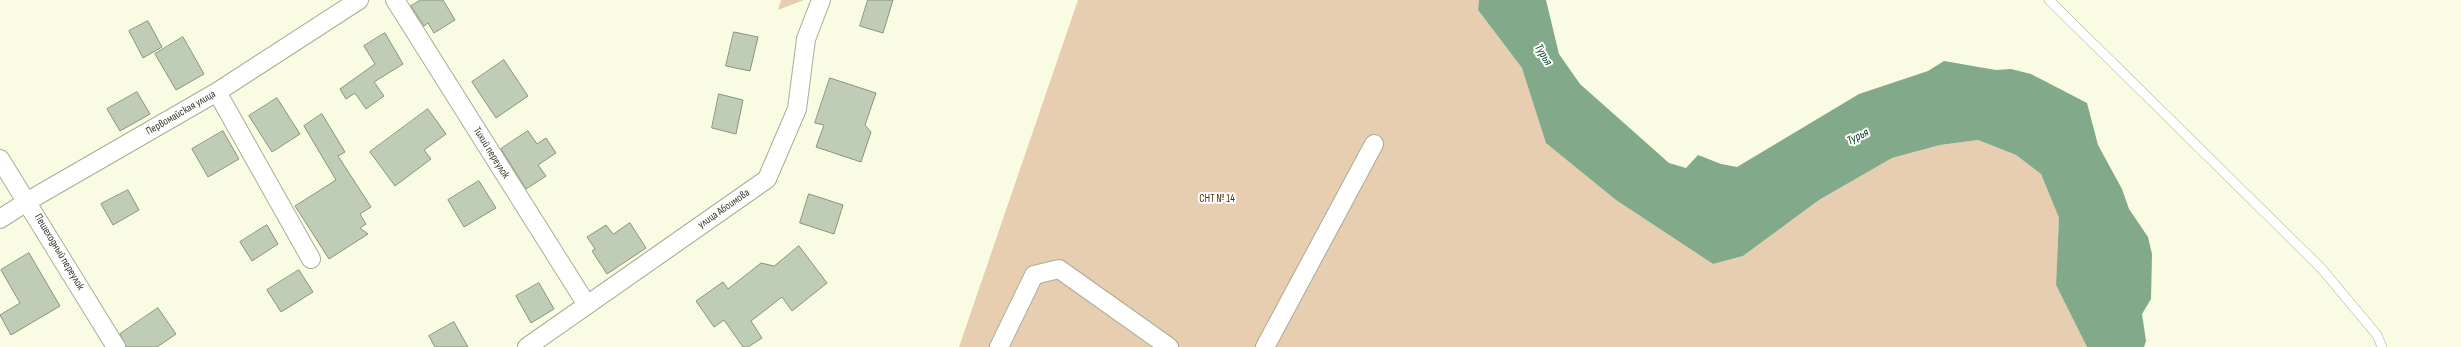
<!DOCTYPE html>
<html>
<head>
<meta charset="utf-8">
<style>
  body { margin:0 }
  canvas { display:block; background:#f9fce3 }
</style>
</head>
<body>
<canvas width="2461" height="347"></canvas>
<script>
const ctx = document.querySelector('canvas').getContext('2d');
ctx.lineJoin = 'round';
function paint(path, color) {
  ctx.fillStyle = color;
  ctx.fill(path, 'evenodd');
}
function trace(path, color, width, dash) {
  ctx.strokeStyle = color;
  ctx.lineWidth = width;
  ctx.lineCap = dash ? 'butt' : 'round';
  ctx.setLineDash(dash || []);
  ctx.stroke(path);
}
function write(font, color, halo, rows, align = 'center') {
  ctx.font = font + ' "Sofia Sans Condensed",sans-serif';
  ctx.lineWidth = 4;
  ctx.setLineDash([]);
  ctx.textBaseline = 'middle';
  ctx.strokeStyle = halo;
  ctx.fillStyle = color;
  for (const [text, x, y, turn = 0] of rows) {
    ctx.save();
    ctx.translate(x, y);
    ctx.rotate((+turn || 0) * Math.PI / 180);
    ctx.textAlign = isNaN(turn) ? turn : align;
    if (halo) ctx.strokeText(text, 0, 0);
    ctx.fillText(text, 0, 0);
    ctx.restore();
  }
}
const green = new Path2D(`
  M781 0H804L778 10Z
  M1078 0H1479L1478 10 1522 68 1547 143 1616 200 1713 264 1743 256 1819 200 1892 158 1940 145 1978 140 2016 155 2041 174 2059 218 2056 285 2087 347H959Z`);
const water = new Path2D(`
  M1479 0H1546L1559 54 1580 84 1669 163 1686 168 1698 155 1721 164 1737 167 1859 94 1928 71 1944 61 1996 70 2011 69 2031 74 2087 103 2098 145 2122 189 2129 209 2148 237 2152 254 2151 299 2142 314 2146 341 2144 347H2087L2056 285 2059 218 2041 174 2016 155 1978 140 1940 145 1892 158 1819 200 1743 256 1713 264 1616 200 1546 143 1522 68 1478 10Z`);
const building = new Path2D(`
  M421 0H443L455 20 434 33 428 23 424 26 411 6Z
  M868 0H893L883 33 860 26Z
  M148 21 162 47 143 58 129 31Z
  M734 32 758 37 750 71 726 66Z
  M385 33 403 64 374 82 384 96 366 109 355 93 346 99 340 89 375 64 364 46Z
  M183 37 204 74 176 90 155 54Z
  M504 60 528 96 496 118 472 82Z
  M830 78 876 93 865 125 871 132 861 162 816 147 824 125 815 123Z
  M137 92 150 114 120 131 107 109Z
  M719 94 743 100 736 134 712 128Z
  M277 98 300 134 272 152 249 116Z
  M428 109 446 134 424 150 431 159 395 186 370 152Z
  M322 114 345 152 338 156 371 207 360 214 366 224 360 228 368 234 329 259 295 206 336 180 304 126Z
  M223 131 239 159 208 177 192 149Z
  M528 131 537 144 546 138 556 153 538 165 546 176 526 189 501 149Z
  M479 181 496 208 464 227 448 200Z
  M128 190 139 210 113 225 101 204Z
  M809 194 843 205 834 234 800 223Z
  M630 223 646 248 607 274 592 251 595 249 587 237 606 225 613 234Z
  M267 225 278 244 252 261 240 242Z
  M799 246 827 283 792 311 782 297 751 321 762 338 748 347H743L724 320 714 327 696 301 723 282 728 289 761 263 774 266Z
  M29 253 60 306 11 335 0 315 20 303 1 270Z
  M299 270 313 292 281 312 267 290Z
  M539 283 554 309 531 323 516 296Z
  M158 308 176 334 157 347H126L120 334Z
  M454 322 468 347H435L429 336Z`);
const service = new Path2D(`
  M2049 0 2321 268 2377 335 2382 347`);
const minor = new Path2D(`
  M395 0 587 305
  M217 92 311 259
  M0 159 116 347
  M0 219 28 201 217 92 359 0
  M527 347 767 179 797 109 806 39 821 0
  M999 347 1034 275 1059 269 1169 347
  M1265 347 1374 144`);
const streetNames = [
  ["Первомайская улица",181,113,-30],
  ["Тихий переулок",491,153,58],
  ["улица Абоимова",724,209,-35],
  ["Пешеходный переулок",59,252,59]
];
const parkNames = [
  ["СНТ № 14",1217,199]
];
const waterNames = [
  ["Турья",1543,55,58],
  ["Турья",1858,137,-26]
];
paint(green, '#e7ceb0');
paint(water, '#82a98a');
paint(building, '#bfccb6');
trace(building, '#88937f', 1);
trace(service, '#aaac95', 10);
trace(minor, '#aaac95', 20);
trace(service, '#fff', 9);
trace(minor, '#fff', 18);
write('11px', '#38392f', '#fff', streetNames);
write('11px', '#4f3100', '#fff', parkNames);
write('italic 12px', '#00441d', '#fff', waterNames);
</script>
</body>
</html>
